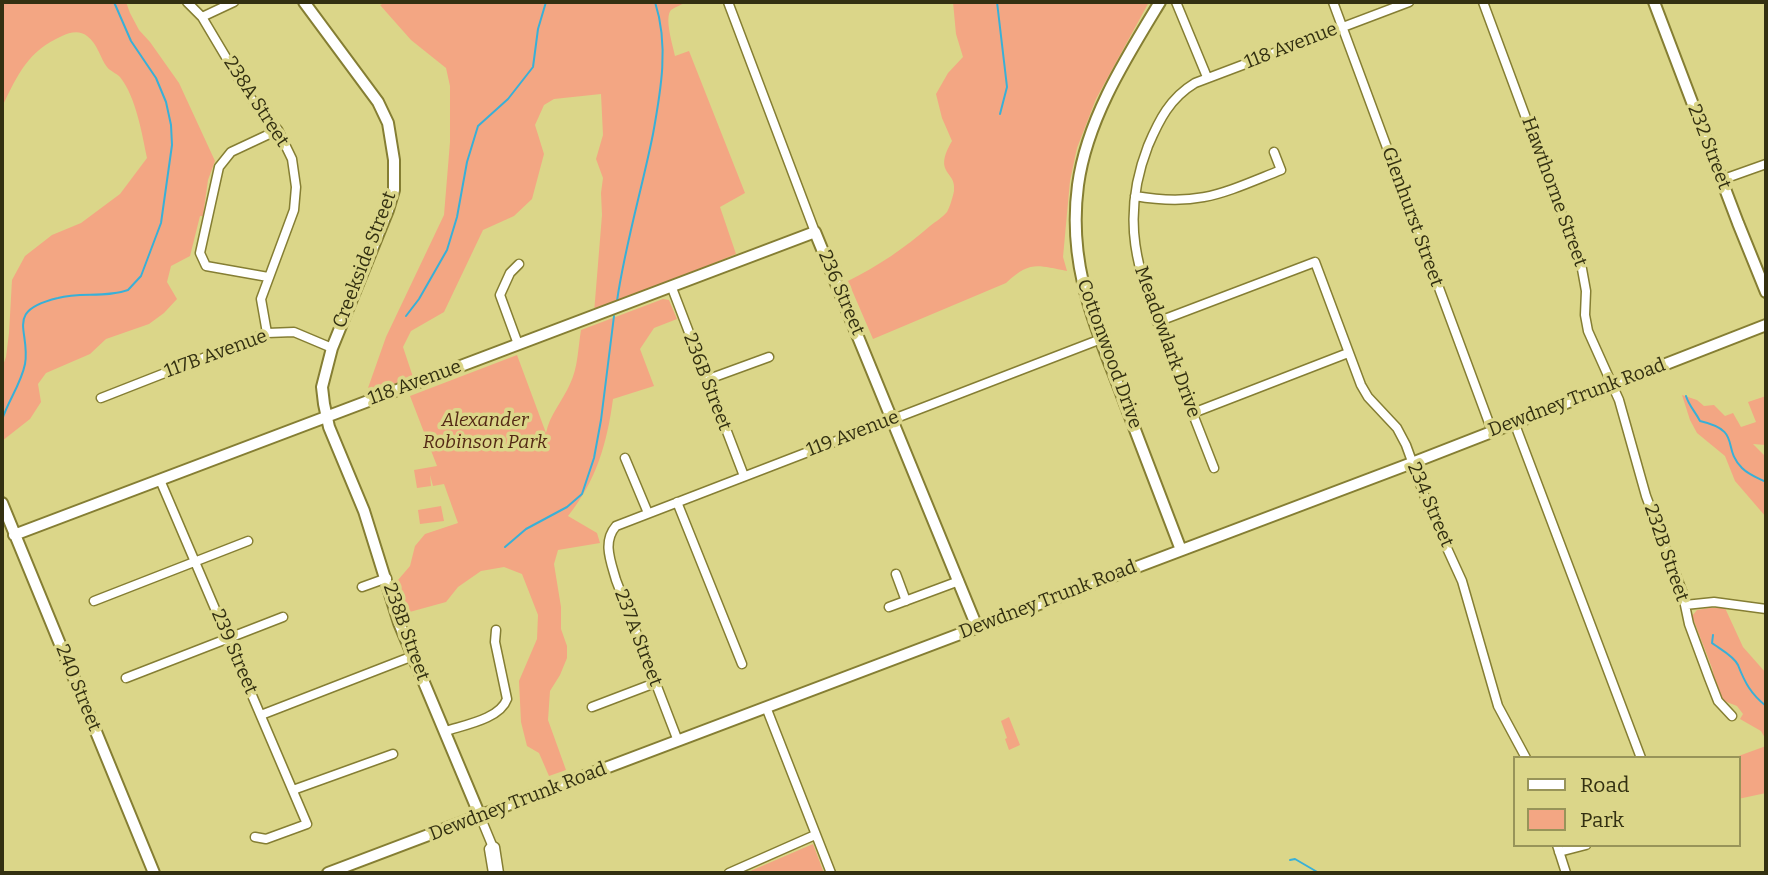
<!DOCTYPE html>
<html>
<head>
<meta charset="utf-8">
<style>
  body { margin:0 }
  #map { position:relative; width:1768px; height:875px; overflow:hidden; background:#dbd689; font-family:Bitter,serif }
  canvas { display:block }
  .frame { position:absolute; inset:0; border:4px solid #333011; pointer-events:none }
  .legend { position:absolute; left:1513px; top:756px; width:228px; height:91px; box-sizing:border-box; background:#dbd689; border:2px solid #989459; margin:0; padding:9px 12px; list-style:none; font-size:21px; color:#333011 }
  .legend li { display:flex; align-items:center; gap:14px; height:35px }
  .legend b { width:35px; border:2px solid #989459 }
</style>
</head>
<body>
<div id="map">
<canvas width="1768" height="875"></canvas>
<div class="frame"></div>
<ul class="legend">
<li><b style="height:9px;background:#fff"></b>Road</li>
<li><b style="height:19px;background:#f3a683"></b>Park</li>
</ul>
</div>
<script>
const ctx = document.querySelector('canvas').getContext('2d');
ctx.lineJoin = 'round';
function paint(path, color) {
  ctx.fillStyle = color;
  ctx.fill(path, 'evenodd');
}
function trace(path, color, width, dash) {
  ctx.strokeStyle = color;
  ctx.lineWidth = width;
  ctx.lineCap = dash ? 'butt' : 'round';
  ctx.setLineDash(dash || []);
  ctx.stroke(path);
}
function write(font, color, halo, rows, align = 'center') {
  ctx.font = font + ' Bitter,serif';
  ctx.lineWidth = 7;
  ctx.setLineDash([]);
  ctx.textBaseline = 'middle';
  ctx.strokeStyle = halo;
  ctx.fillStyle = color;
  for (const [text, x, y, turn = 0] of rows) {
    ctx.save();
    ctx.translate(x, y);
    ctx.rotate((+turn || 0) * Math.PI / 180);
    ctx.textAlign = isNaN(turn) ? turn : align;
    if (halo) ctx.strokeText(text, 0, 0);
    ctx.fillText(text, 0, 0);
    ctx.restore();
  }
}
const green = new Path2D(`
  M2 2H126L130 13 139 30 150 42 179 83 215 161 208 180 203 216H200L190 256 171 266 167 282 177 299 164 313 149 324 106 339 90 354 46 373 38 384 41 402 30 419 2 441V368L6 357 9 333 12 280 25 256 52 235 81 223 120 194 147 158C142 134 136 97 120 77 116 73 110 71 107 67 100 58 98 44 87 36 80 30 70 32 62 36 28 51 18 74 2 107Z
  M387 2H687C683 4 675 7 671 10 664 18 673 46 675 56L689 51 745 193 720 207 736 254 594 313 602 215 601 193 603 178 596 159 603 135 601 94 554 99 544 105 535 125 544 154 532 199 514 216 483 230 444 312 411 331 403 347 413 377 370 394 368 388 386 337 444 215 450 142V86L446 68 411 40 380 5Z
  M953 2H1149L1096 99 1077 148 1070 181 1063 257 1067 271C1036 265 1030 261 1006 283L873 339 848 281C878 266 905 248 930 226 935 222 943 217 947 212 950 207 953 196 954 191 957 170 932 175 952 141L942 118 936 94 948 73 963 57 956 34Z
  M663 299 669 300 677 319 654 328 640 349 654 386 613 399C607 444 596 481 568 516L597 533 600 543 558 550 554 564 561 607V629L567 646V658L560 675 550 691 548 720 566 770 549 776 539 753 527 746 521 722 519 681 537 639 538 615 522 574 504 567 481 571 458 587 446 602 406 613 398 580 410 566 415 546 425 534 458 523 444 484 433 486 430 475 431 486 417 488 414 470 437 466 410 396 517 355 546 433C550 414 562 402 570 384 578 368 578 348 581 330Z
  M1682 395 1697 400 1704 406 1714 405 1725 416 1733 413 1741 427 1756 422 1748 402 1766 396V445L1753 444 1766 457V517L1735 481 1725 456 1697 433 1690 420Z
  M441 506 444 521 420 524 418 510Z
  M1709 608H1725L1743 647 1766 673V740L1761 731 1740 719 1743 714 1737 706 1719 699 1712 668 1692 616 1697 610Z
  M1009 717 1020 745 1009 750 1005 739 1007 738 1001 721Z
  M1766 746V793L1738 799V758H1733Z
  M813 844 824 873 748 872Z`);
const stream = new Path2D(`
  M997 2 1007 87 1000 114
  M617 301C625 245 642 189 653 134 661 90 669 45 655 2
  M406 316 419 299 447 250 457 217 467 162 478 126 508 99 533 67 538 29 546 2
  M1686 396C1689 406 1695 411 1700 421 1743 431 1721 447 1742 468 1749 475 1758 478 1766 482
  M2 420C8 401 21 384 25 364 31 331 3 311 58 298 80 292 106 298 128 290L141 276 161 223 172 145 171 125 166 102 156 78 131 41 114 2
  M505 547 526 529 567 507 582 494 594 458 601 420 614 316
  M1713 635 1712 643C1720 649 1734 656 1738 665 1745 683 1751 694 1766 706
  M1290 860 1295 859 1319 873`);
const street = new Path2D(`
  M187 2 202 17 249 96 278 130 292 159 296 187 294 210 261 299 267 333
  M728 2 815 232
  M1176 2 1207 77
  M1333 2 1492 431
  M1483 2 1582 269 1586 291 1585 315 1588 331 1619 400 1646 496 1682 591 1689 624 1709 678 1718 701 1732 716
  M202 17 234 2
  M1721 180 1766 164
  M1135 196C1199 207 1223 193 1281 170L1274 152
  M268 277 206 266 200 253 219 167 231 152 278 130
  M672 288 744 476
  M1157 322 1315 262 1361 385 1368 397 1397 428 1406 445 1430 511 1462 581 1498 706 1526 758
  M518 344 500 295 510 273 519 264
  M706 380 769 357
  M101 398 267 333 294 332 332 348
  M1193 413 1348 353
  M1514 422 1641 758
  M625 458 648 513
  M1214 468C1199 430 1184 391 1169 353 1141 278 1117 226 1148 146 1159 120 1170 98 1195 83L1409 2
  M160 480 307 824 266 839 255 837
  M677 502 742 664
  M896 574 906 601
  M362 587 387 578
  M94 601 248 541
  M1685 605 1714 602 1766 609
  M889 607 959 581
  M126 678 283 617
  M592 707 655 683
  M766 707 831 873
  M261 715 413 656
  M446 731C464 725 500 719 507 699L495 642 496 630
  M678 741 616 580C611 562 602 542 616 526L1101 339
  M293 790 393 754
  M480 816 492 845 495 847 499 873
  M492 845 489 849 493 873
  M1557 845 1566 873
  M1559 852 1586 845
  M729 873 815 835`);
const secondary = new Path2D(`
  M304 2 378 102 388 123 394 160V190L388 210 332 348 322 387 324 404 329 427 364 511 399 623 480 816
  M1160 2C1126 58 1087 119 1078 185 1067 268 1096 326 1124 401 1143 451 1162 500 1181 550
  M1654 2 1738 223 1766 292
  M2 503 154 873
  M14 535 815 232 977 627
  M328 873 1412 463 1766 325`);
const streetNames = [
  ["118 Avenue",1291,46,-21],
  ["238A Street",256,102,57],
  ["232 Street",1709,147,69],
  ["Hawthorne Street",1554,192,70],
  ["Glenhurst Street",1412,217,70],
  ["Creekside Street",365,260,-69],
  ["236 Street",841,293,67],
  ["Meadowlark Drive",1167,342,70],
  ["117B Avenue",216,354,-20],
  ["Cottonwood Drive",1109,354,70],
  ["236B Street",707,382,69],
  ["118 Avenue",415,383,-20],
  ["Dewdney Trunk Road",1577,398,-21],
  ["119 Avenue",853,434,-21],
  ["234 Street",1430,505,67],
  ["232B Street",1666,553,71],
  ["Dewdney Trunk Road",1048,600,-21],
  ["238B Street",406,632,70],
  ["237A Street",638,638,69],
  ["239 Street",234,652,67],
  ["240 Street",78,688,68],
  ["Dewdney Trunk Road",518,802,-21]
];
const parkNames = [
  ["Alexander",485,421],
  ["Robinson Park",485,443]
];
paint(green, '#f3a683');
trace(stream, '#39b0d7', 2);
trace(street, '#857e33', 11);
trace(secondary, '#857e33', 14);
trace(street, '#fff', 8);
trace(secondary, '#fff', 10);
write('19px', '#333011', '#dbd689', streetNames);
write('italic 19px', '#542915', '#dbd689', parkNames);
</script>
</body>
</html>
